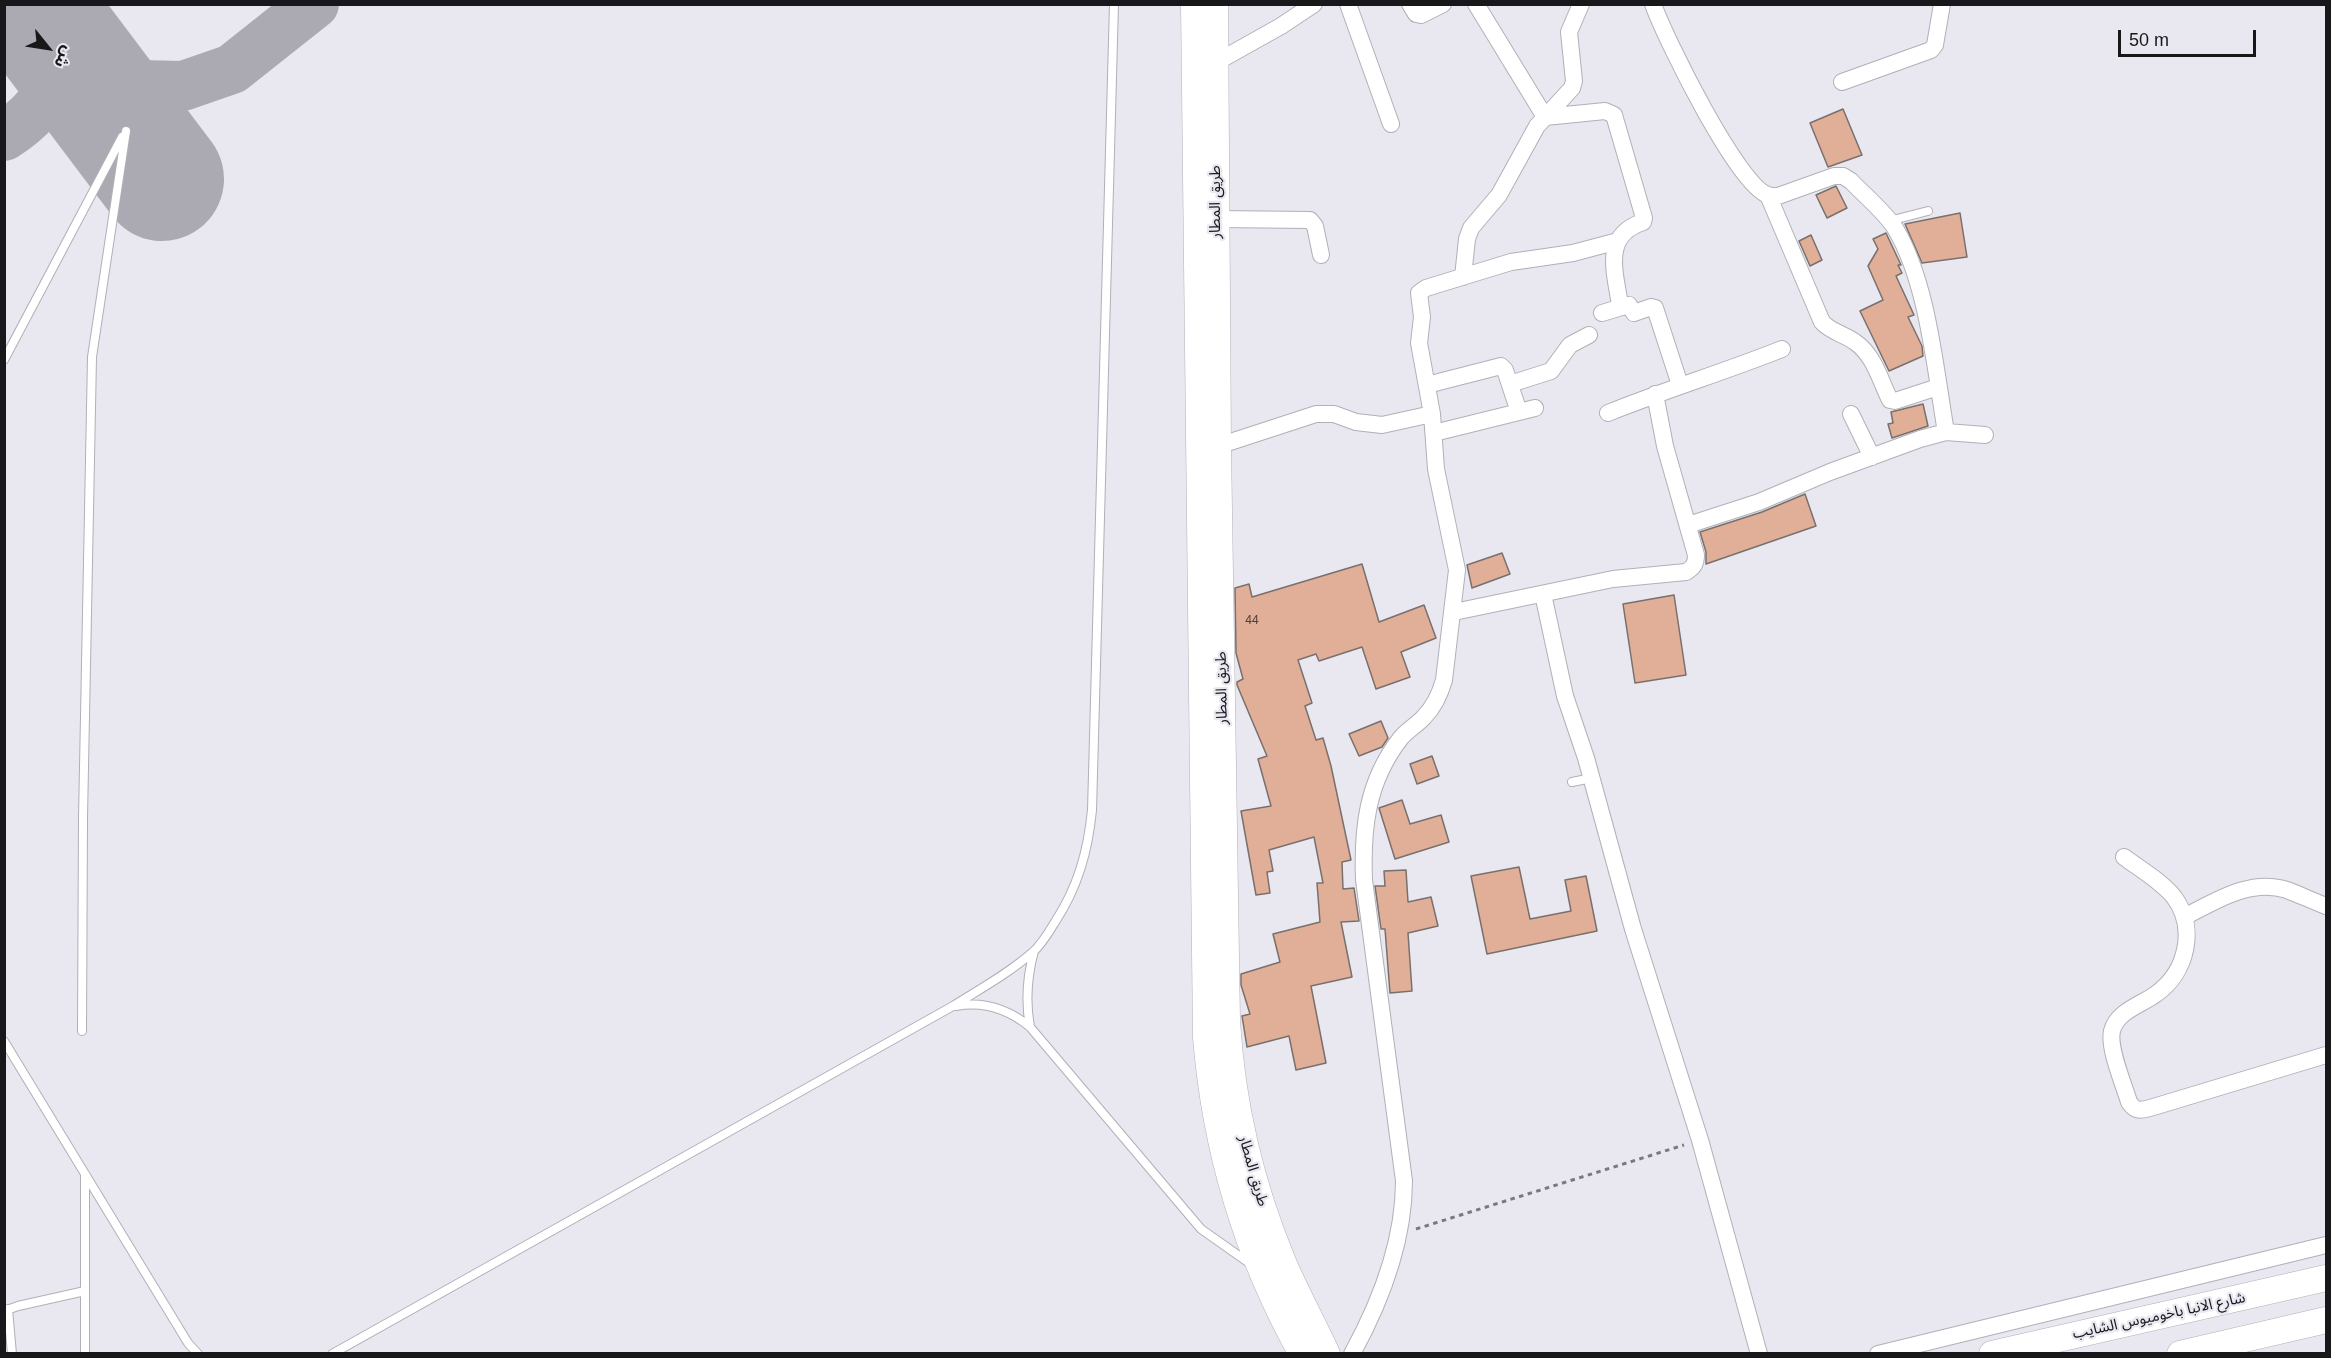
<!DOCTYPE html>
<html>
<head>
<meta charset="utf-8">
<style>
  body { margin:0 }
  #map { position:relative; width:2331px; height:1358px; overflow:hidden; background:#e9e8f1; font-family:Helvetica,"Noto Sans Arabic",sans-serif }
  canvas { display:block }
  .frame { position:absolute; inset:0; border:6px solid #18181b; pointer-events:none }
  .north { position:absolute; left:18px; top:18px; width:60px; height:60px; -webkit-text-stroke:4px #e9e8f1; paint-order:stroke; rotate:120deg; font-size:16px; font-weight:700; line-height:24px; text-align:center; color:#18181b }
  .north::after { content:''; display:block; margin:auto; width:21px; height:27px; background:#18181b; clip-path:polygon(50% 0,100% 100%,50% 72%,0 100%) }
  .scale { position:absolute; left:2118px; top:30px; width:138px; height:27px; box-sizing:border-box; border:3px solid #18181b; border-top:0; padding-left:8px; font-size:18px; line-height:21px; white-space:nowrap; color:#18181b; -webkit-text-stroke:4px #e9e8f1; paint-order:stroke }
</style>
</head>
<body>
<div id="map">
<canvas width="2331" height="1358"></canvas>
<div class="frame"></div>
<div class="north">ش</div>
<div class="scale">50 m</div>
</div>
<script>
const ctx = document.querySelector('canvas').getContext('2d');
ctx.lineJoin = 'round';
function trace(path, color, width, dash) {
  ctx.strokeStyle = color;
  ctx.lineWidth = width;
  ctx.lineCap = dash ? 'butt' : 'round';
  ctx.setLineDash(dash || []);
  ctx.stroke(path);
}
function paint(path, color) {
  ctx.fillStyle = color;
  ctx.fill(path, 'evenodd');
}
function write(font, color, halo, rows, align = 'center') {
  ctx.font = font + ' Helvetica,"Noto Sans Arabic",sans-serif';
  ctx.lineWidth = 4.5;
  ctx.setLineDash([]);
  ctx.textBaseline = 'middle';
  ctx.strokeStyle = halo;
  ctx.fillStyle = color;
  for (const [text, x, y, turn = 0] of rows) {
    ctx.save();
    ctx.translate(x, y);
    ctx.rotate((+turn || 0) * Math.PI / 180);
    ctx.textAlign = isNaN(turn) ? turn : align;
    if (halo) ctx.strokeText(text, 0, 0);
    ctx.fillText(text, 0, 0);
    ctx.restore();
  }
}
const taxiway = new Path2D(`
  M62 49 111 78 139 85 183 86 232 69 314 4
  M4 136C57 102 67 64 57 4`);
const runway = new Path2D(`
  M30 4 162 179`);
const building = new Path2D(`
  M1843 109 1862 155 1828 167 1810 123Z
  M1836 186 1847 208 1827 218 1816 195Z
  M1960 213 1967 257 1922 263 1905 224Z
  M1886 233 1901 265H1898L1902 273 1896 276 1914 315 1908 317 1922 346 1923 356 1889 371 1860 311 1883 300 1868 266 1878 249 1873 239Z
  M1811 235 1822 260 1810 266 1799 241Z
  M1923 404 1928 426 1892 438 1888 424 1893 423 1891 412Z
  M1805 494 1816 526 1706 564V552L1700 532 1762 512Z
  M1502 553 1510 574 1472 588 1467 565Z
  M1362 564 1379 622 1424 605 1436 638 1401 652 1410 677 1376 689 1362 647 1319 661 1316 654 1298 660 1312 703 1305 706 1316 740 1323 738 1331 766 1351 860 1342 862 1343 889 1354 888 1359 921 1341 922 1352 977 1311 986 1326 1063 1296 1070 1289 1036 1247 1047 1242 1016 1250 1014 1241 985V974L1280 962 1273 934 1320 922 1317 883H1323L1314 837 1269 850 1273 871 1267 872 1270 893 1256 895 1241 811 1271 806 1258 759 1267 756 1237 685V682L1243 679 1236 653 1235 588 1249 584 1252 597Z
  M1674 595 1686 675 1635 683 1623 604Z
  M1381 721 1388 738 1382 747 1359 756 1349 734Z
  M1432 756 1439 776 1417 784 1410 764Z
  M1402 800 1410 824 1441 815 1449 842 1395 859 1379 808Z
  M1519 867 1530 919 1571 911 1565 880 1586 876 1597 931 1487 954 1471 876Z
  M1406 870 1408 902 1431 897 1438 926 1408 933 1412 991 1390 993 1385 929H1381L1375 886H1385L1384 871Z`);
const path = new Path2D(`
  M1416 1229 1684 1145`);
const lane = new Path2D(`
  M1889 221 1928 211
  M4 360 122 137
  M1572 782 1592 778
  M956 1006C984 1001 1008 1009 1030 1027L1201 1229 1252 1265
  M1030 1027C1025 1000 1027 977 1034 951
  M82 1031 83 818 92 357 126 131
  M4 1041 188 1343 198 1354
  M85 1174V1354
  M8 1309 12 1354
  M4 1311 18 1306 85 1291
  M332 1354 953 1006C980 989 1009 973 1033 952 1042 944 1049 932 1055 922 1078 887 1088 851 1092 810L1114 4`);
const street = new Path2D(`
  M1348 4 1391 124
  M1410 4 1416 14 1421 15 1443 4
  M1476 4 1545 117 1605 111 1614 115 1644 218 1643 222C1602 235 1615 272 1620 305L1623 307 1629 305 1634 313 1651 307 1655 308 1680 385
  M1653 4C1665 38 1738 186 1768 195 1771 196 1774 196 1778 196L1834 176H1843L1851 181C1864 195 1885 212 1895 228 1928 283 1935 369 1946 432
  M1215 63 1281 26 1314 4
  M1842 82 1931 50 1935 45 1942 4
  M1768 195 1822 322C1831 332 1844 334 1855 342 1874 355 1880 380 1890 400L1895 401 1938 387
  M1216 219 1310 220 1315 226 1321 255
  M1463 277 1467 239 1471 228 1499 195 1537 126 1572 88 1574 81 1569 32 1581 4
  M1602 313 1622 307
  M1510 384 1551 371 1570 345 1589 335
  M1427 385 1501 366 1505 370 1519 412
  M1608 413C1665 390 1724 372 1782 349
  M1851 414 1872 457
  M1434 433 1535 408
  M1218 446 1316 414H1334L1356 422 1382 425 1432 414
  M1688 525 1759 502 1830 472 1920 439 1946 432 1985 435
  M1543 594 1565 696 1586 758 1633 929 1700 1140 1759 1354
  M1454 612 1613 579 1686 572C1693 568 1696 564 1696 555L1665 446 1655 394
  M2124 857C2140 869 2161 881 2174 897 2197 928 2187 972 2156 994 2141 1005 2117 1011 2112 1031 2108 1048 2124 1085 2129 1102 2135 1111 2140 1111 2150 1108L2326 1055
  M2184 917C2216 901 2250 878 2287 890 2300 895 2313 901 2326 906
  M1352 1354C1381 1301 1404 1241 1404 1181L1364 880C1362 828 1367 782 1400 739 1407 730 1417 725 1424 717 1435 706 1440 694 1444 680L1457 570 1436 469 1432 414 1419 343 1422 317 1419 293 1426 288 1511 262 1573 253 1618 241
  M1878 1354 2326 1245`);
const primary = new Path2D(`
  M1194 4 1206 1037C1215 1149 1247 1256 1302 1354
  M1215 4 1218 446 1227 1021C1232 1104 1251 1185 1283 1262 1296 1293 1313 1323 1327 1354
  M1992 1354 2326 1278
  M2180 1354 2326 1320`);
const numberNames = [
  ["44",1252,621]
];
const streetNames = [
  ["طريق المطار",1216,202,-90],
  ["طريق المطار",1222,688,-91],
  ["طريق المطار",1253,1171,74],
  ["شارع الانبا باخوميوس الشايب",2159,1316,-12]
];
trace(taxiway, '#abaab2', 50);
trace(runway, '#abaab2', 124);
paint(building, '#e1af98');
trace(building, '#78706d', 1.5);
trace(lane, '#b0b0b8', 10);
trace(street, '#b0b0b8', 18);
trace(primary, '#b0b0b8', 27);
trace(path, '#7a797f', 3, [4.5, 4.5]);
trace(lane, '#fff', 8);
trace(street, '#fff', 16);
trace(primary, '#fff', 26);
write('12px', '#4a3e3a', null, numberNames);
write('15px', '#18181b', '#e9e8f1', streetNames);
</script>
</body>
</html>
